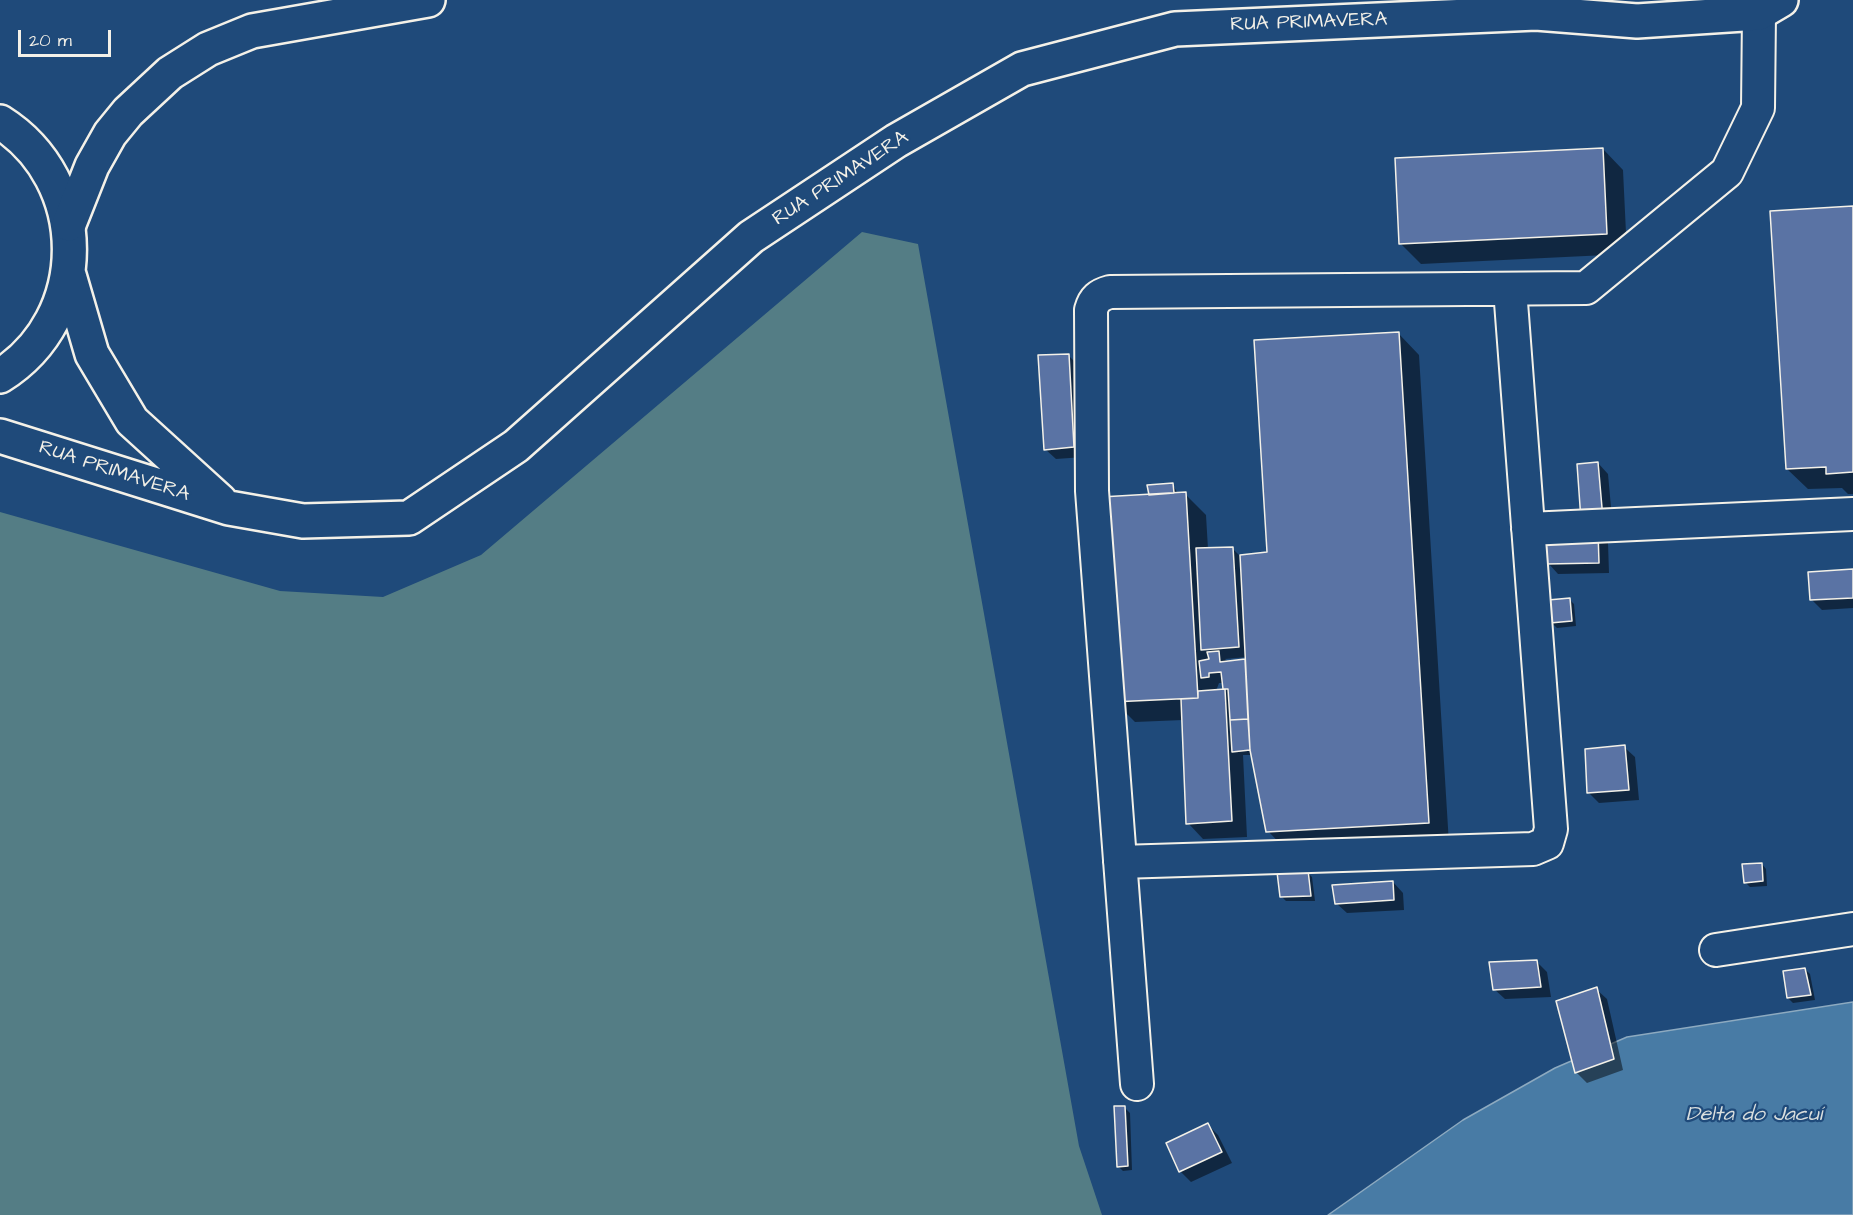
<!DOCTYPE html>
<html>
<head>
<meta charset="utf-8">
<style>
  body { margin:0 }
  #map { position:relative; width:1853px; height:1215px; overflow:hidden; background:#1f4a7a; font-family:"Architects Daughter",sans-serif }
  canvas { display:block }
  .scale { position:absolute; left:18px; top:30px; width:93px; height:27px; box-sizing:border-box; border:3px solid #f4f1e8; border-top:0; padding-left:8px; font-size:18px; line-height:21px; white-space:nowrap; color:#f4f1e8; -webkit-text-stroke:4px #1f4a7a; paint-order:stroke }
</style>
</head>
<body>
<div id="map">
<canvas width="1853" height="1215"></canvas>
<div class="scale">20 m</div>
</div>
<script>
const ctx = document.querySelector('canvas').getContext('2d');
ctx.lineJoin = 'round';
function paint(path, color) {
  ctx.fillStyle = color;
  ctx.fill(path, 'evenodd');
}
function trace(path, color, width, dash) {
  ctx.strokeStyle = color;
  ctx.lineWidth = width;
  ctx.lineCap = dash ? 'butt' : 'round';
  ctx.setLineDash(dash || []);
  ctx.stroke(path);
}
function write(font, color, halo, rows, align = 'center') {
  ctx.font = font + ' "Architects Daughter",sans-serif';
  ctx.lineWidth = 4.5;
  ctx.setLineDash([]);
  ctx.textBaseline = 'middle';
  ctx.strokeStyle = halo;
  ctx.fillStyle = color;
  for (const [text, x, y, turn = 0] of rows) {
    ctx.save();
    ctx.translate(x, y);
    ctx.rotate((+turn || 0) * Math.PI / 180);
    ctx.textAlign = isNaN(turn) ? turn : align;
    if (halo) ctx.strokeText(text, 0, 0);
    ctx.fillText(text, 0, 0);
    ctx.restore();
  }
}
const green = new Path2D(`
  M862 232 918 244 1079 1146 1102 1215H0V512L280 591 383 597 481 555Z`);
const water = new Path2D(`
  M1853 1002V1215H1328L1463 1120 1555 1068 1627 1037Z`);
const shadow = new Path2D(`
  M1603 149 1623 170 1627 254 1421 264 1400 243Z
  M1853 208V494H1848L1842 488 1808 489 1787 469Z
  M1399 334 1419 355 1449 844 1288 852 1268 831 1252 755H1243L1247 837 1203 839 1188 823 1183 720 1135 722 1114 701 1150 496 1173 485 1178 494H1185L1206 515 1208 549 1232 548 1241 557 1268 553ZM1247 657V663L1245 661 1229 662 1225 659ZM1219 683H1225L1227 690 1216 691Z
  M1068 355 1079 366 1084 457 1056 459 1045 449Z
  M1598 463 1608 474 1613 529 1595 530 1608 543 1609 573 1558 574 1548 563 1546 534 1595 532 1583 520 1579 466Z
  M1853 570V608L1822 610 1811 599Z
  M1569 599 1574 604 1576 626 1557 628 1552 623Z
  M1624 747 1635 757 1639 800 1599 803 1588 792Z
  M1762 864 1766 869 1767 886 1750 887 1745 882Z
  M1307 872 1312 877 1315 901H1286L1281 896Z
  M1393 882 1403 893 1404 910 1347 913 1336 903Z
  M1537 962 1547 972 1551 997 1505 999 1494 989Z
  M1805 969 1810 974 1815 1000 1793 1003 1788 998Z
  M1596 989 1607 999 1623 1070 1587 1083 1576 1072Z
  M1125 1108 1130 1113 1132 1170 1123 1171 1118 1166Z
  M1208 1125 1218 1135 1232 1163 1191 1182 1180 1171Z`);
const building = new Path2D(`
  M1603 148 1607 234 1399 244 1395 158Z
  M1853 206V472L1826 474V467L1786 469 1770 211Z
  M1399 332 1429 823 1266 832 1250 750 1240 555 1267 552 1254 340Z
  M1069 354 1074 447 1044 450 1038 355Z
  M1598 462 1603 519 1581 520 1577 464Z
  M1173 483 1174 493 1149 495 1147 485Z
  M1186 492 1198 698 1112 702 1101 497Z
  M1598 531 1599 563 1546 564 1544 533Z
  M1233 547 1239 647 1201 650 1196 548Z
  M1853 569V598L1810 600 1808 572Z
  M1570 598 1572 621 1550 623 1548 600Z
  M1219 651 1220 662 1245 659 1248 719 1230 720 1228 689H1223L1221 672 1209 673V677L1201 678 1199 661 1209 659 1207 652Z
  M1225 689 1232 821 1186 824 1181 699 1198 698V691Z
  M1248 719 1250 750 1232 752 1230 720Z
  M1625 745 1629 790 1587 793 1585 749Z
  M1762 863 1763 881 1744 883 1742 864Z
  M1308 870 1311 896 1280 897 1277 872Z
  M1393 881 1394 900 1335 904 1332 885Z
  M1537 960 1541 987 1493 990 1489 962Z
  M1805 968 1811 995 1787 998 1783 971Z
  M1597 987 1614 1059 1575 1073 1556 1001Z
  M1114 1106H1125L1128 1166 1117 1167Z
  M1208 1123 1222 1152 1179 1172 1166 1143Z`);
const minor = new Path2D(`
  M1528 529 1853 514
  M1120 862 1533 849 1547 843 1551 829 1510 289
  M1716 950 1853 929
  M1137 1084 1092 491 1091 310C1094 299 1099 295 1110 292L1586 288 1727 172 1758 108 1759 13`);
const major = new Path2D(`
  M0 122C92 180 93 318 0 376
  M69 275 92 354 132 421 220 501
  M0 436 229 508 303 521 409 518 516 446 751 237 896 141 1022 69 1175 29 1536 13 1637 21 1759 13 1781 0`);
const highway = new Path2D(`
  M69 224 92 166 110 134 128 112 170 73 208 49 252 31 428 0`);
const streetNames = [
  ["RUA PRIMAVERA",1309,23,-2],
  ["RUA PRIMAVERA",841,179,-33],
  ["RUA PRIMAVERA",114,472,18]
];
const waterNames = [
  ["Delta do Jacuí",1754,1116]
];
paint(green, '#547d85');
paint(water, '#487ba5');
trace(water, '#8daac0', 1.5);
paint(shadow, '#0007');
paint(building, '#5a73a4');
trace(building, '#f4f1e8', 1.5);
trace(minor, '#f4f1e8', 36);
trace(major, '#f4f1e8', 38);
trace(highway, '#f4f1e8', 38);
trace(minor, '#1f4a7a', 32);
trace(major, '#1f4a7a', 33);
trace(highway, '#1f4a7a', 33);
write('20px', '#f4f1e8', '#1f4a7a', streetNames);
write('italic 21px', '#dadfde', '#1f4a7a', waterNames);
</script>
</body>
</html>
